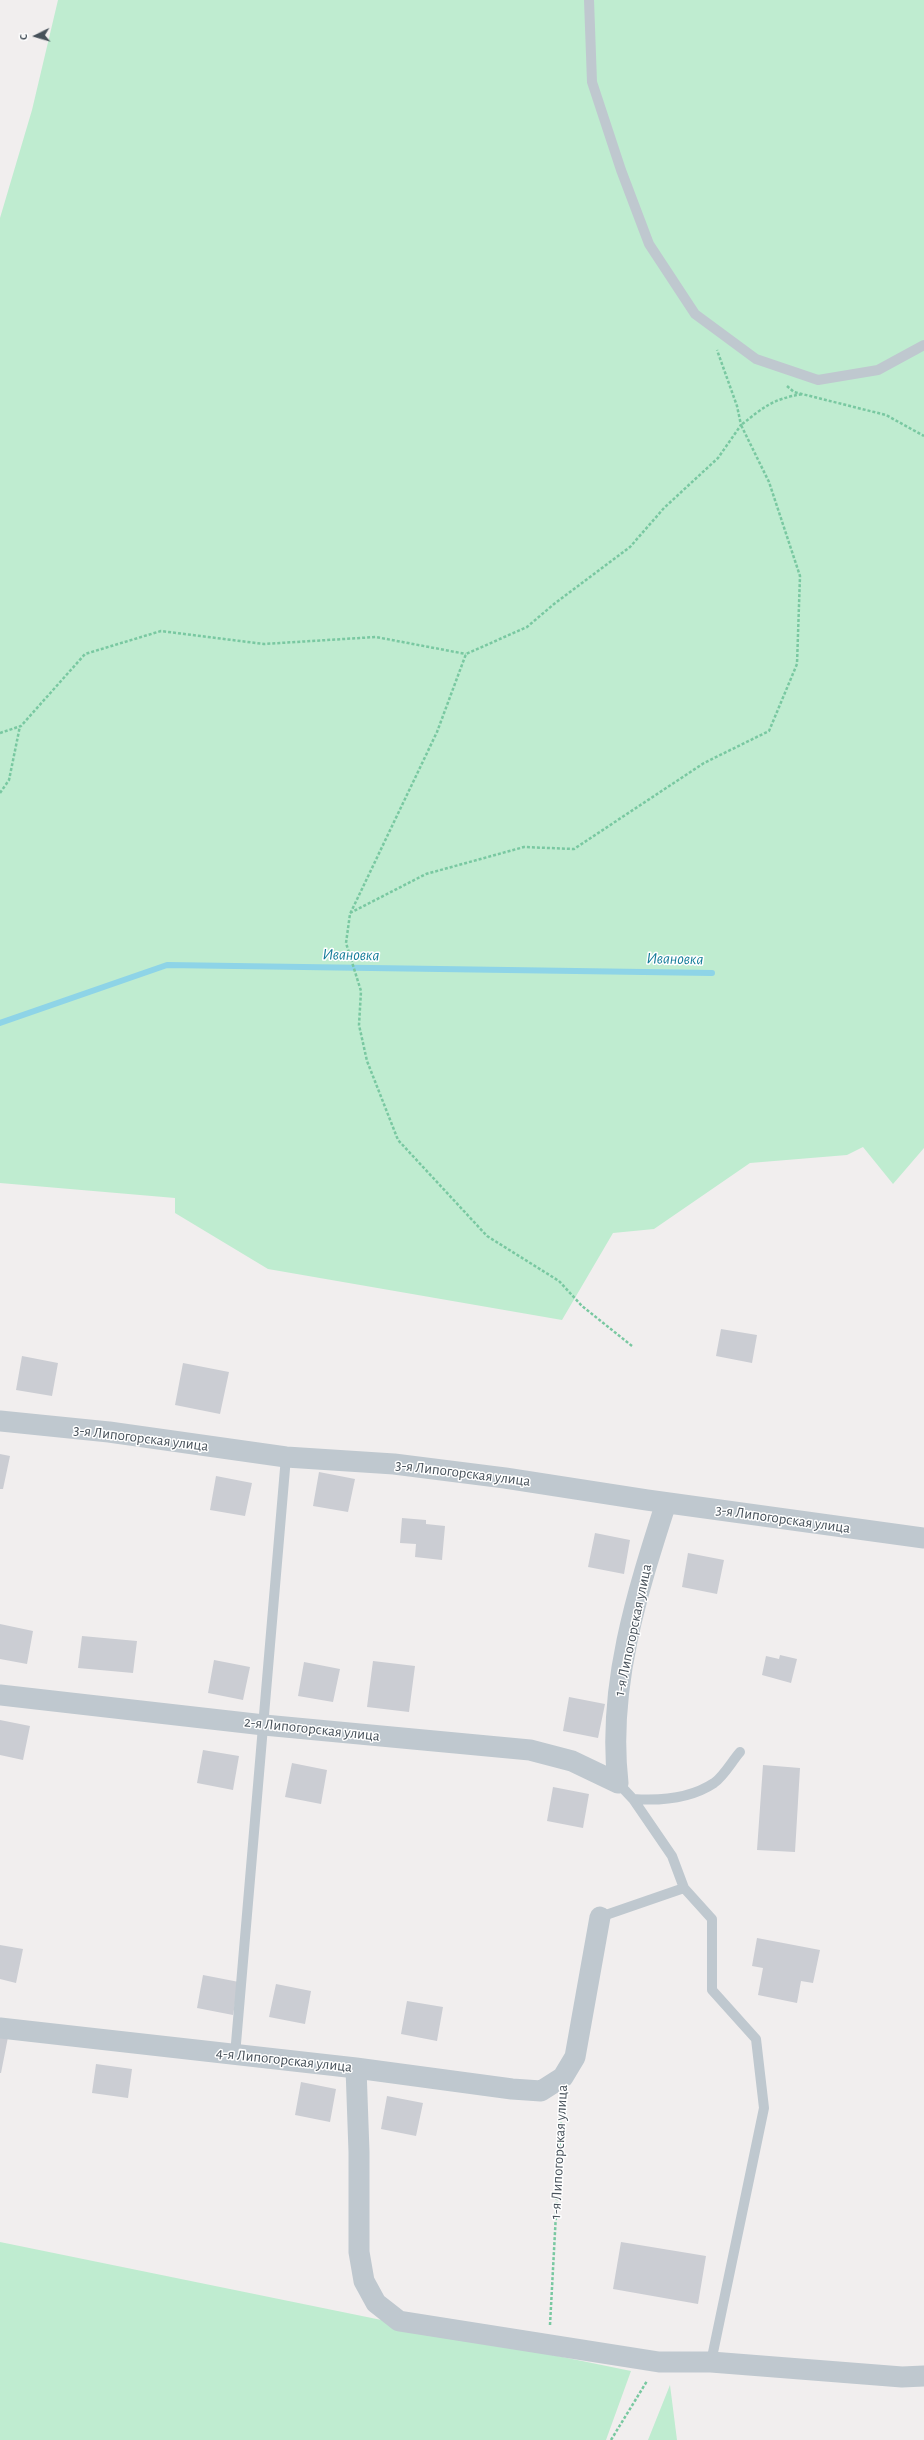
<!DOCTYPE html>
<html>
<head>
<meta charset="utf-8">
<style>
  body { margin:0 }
  #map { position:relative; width:924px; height:2440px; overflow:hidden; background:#f1eeee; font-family:"Alegreya Sans",sans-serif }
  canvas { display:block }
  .north { position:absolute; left:16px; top:16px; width:40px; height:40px; -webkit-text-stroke:3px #fff; paint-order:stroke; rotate:265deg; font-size:11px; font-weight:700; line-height:16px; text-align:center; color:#47515a }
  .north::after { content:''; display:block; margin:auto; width:14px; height:18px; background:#47515a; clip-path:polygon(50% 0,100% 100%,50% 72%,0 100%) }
</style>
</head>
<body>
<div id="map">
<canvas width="924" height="2440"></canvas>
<div class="north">С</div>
</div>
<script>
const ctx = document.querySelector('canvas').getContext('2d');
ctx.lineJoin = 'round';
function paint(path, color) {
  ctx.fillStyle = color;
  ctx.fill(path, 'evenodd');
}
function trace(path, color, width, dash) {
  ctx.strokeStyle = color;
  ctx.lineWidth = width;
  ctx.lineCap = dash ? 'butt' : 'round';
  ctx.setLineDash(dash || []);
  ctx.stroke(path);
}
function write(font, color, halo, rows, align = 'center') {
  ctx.font = font + ' "Alegreya Sans",sans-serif';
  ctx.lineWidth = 3;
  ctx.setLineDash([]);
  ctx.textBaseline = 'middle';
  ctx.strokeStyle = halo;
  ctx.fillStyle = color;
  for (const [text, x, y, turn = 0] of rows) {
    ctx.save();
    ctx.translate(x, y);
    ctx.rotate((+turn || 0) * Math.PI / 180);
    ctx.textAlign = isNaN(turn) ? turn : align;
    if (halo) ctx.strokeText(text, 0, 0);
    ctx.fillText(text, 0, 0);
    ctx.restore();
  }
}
const green = new Path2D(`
  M58 0H924V1148L893 1184 863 1147 847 1155 750 1163 654 1229 613 1233 562 1320 268 1269 175 1213V1198L0 1183V218L32 110Z
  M0 2242 631 2371 606 2440H0Z
  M670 2385 677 2440H648Z`);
const stream = new Path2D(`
  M0 1023 167 965 712 973`);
const building = new Path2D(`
  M721 1329 757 1335 752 1363 716 1356Z
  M22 1356 58 1363 52 1396 16 1390Z
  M183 1363 229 1372 220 1414 175 1405Z
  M0 1454 10 1456 3 1489H0Z
  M319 1472 355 1479 348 1512 313 1506Z
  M216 1476 252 1483 245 1516 210 1510Z
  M402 1518 426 1520V1524L445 1526 442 1560 415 1557 416 1544 400 1543Z
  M595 1533 630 1540 624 1574 588 1567Z
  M688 1553 724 1560 717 1594 682 1587Z
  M0 1624 33 1631 27 1664 0 1659Z
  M82 1636 137 1641 133 1673 78 1668Z
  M780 1655 797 1659 791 1683 762 1675 766 1656 779 1659Z
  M214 1660 250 1667 243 1700 208 1693Z
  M373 1661 415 1666 409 1712 367 1707Z
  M304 1662 340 1669 333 1702 298 1696Z
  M569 1697 605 1704 598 1738 563 1731Z
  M0 1720 30 1726 23 1760 0 1755Z
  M203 1750 239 1756 233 1790 197 1783Z
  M292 1763 327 1770 321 1804 285 1797Z
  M763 1765 800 1768 795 1852 757 1850Z
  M553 1787 589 1794 583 1828 547 1821Z
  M757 1938 820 1950 813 1983 801 1981 797 2003 758 1995 763 1968 752 1966Z
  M0 1945 23 1949 16 1983 0 1979Z
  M203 1975 239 1982 233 2015 197 2008Z
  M276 1984 311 1991 305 2024 269 2017Z
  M407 2001 443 2007 437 2041 401 2034Z
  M0 2036 8 2037 1 2073H0Z
  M96 2064 132 2069 128 2098 92 2093Z
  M301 2082 336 2089 330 2122 295 2115Z
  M387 2096 423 2103 416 2136 381 2129Z
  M621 2242 706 2256 698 2304 613 2289Z`);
const path = new Path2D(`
  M787 386 794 392 886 415 924 436
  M0 733 21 726 85 654 161 631 264 644 376 637 466 654
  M0 793 9 780 20 726
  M350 913 426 874 524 847 574 849 704 763 769 731 797 664 800 576 769 482 741 425C764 407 772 399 803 394
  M632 1346 582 1306 559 1281 487 1236 398 1140 367 1061 359 1025 361 991 346 943 350 914 437 732 466 654 527 627 554 604 630 547 664 508 718 458 741 425 737 406 717 350
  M550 2325 562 2102
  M611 2440 647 2381`);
const service = new Path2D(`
  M589 0 592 82 621 170 649 244 695 314 756 359 818 380 878 370 924 345
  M618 1783 633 1799 672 1856 684 1888 712 1919V1990L756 2039 764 2108 711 2362
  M633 1799C661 1801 690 1799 714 1783 724 1776 732 1761 740 1752
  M600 1917 684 1888
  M235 2055 286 1457`);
const minor = new Path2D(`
  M0 1421 109 1432 286 1457 394 1464 505 1478 647 1500 924 1538
  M0 1695 264 1725 530 1750 572 1761 618 1783
  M618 1783C607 1687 637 1593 666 1503
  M0 2028 356 2068 512 2089 541 2091 563 2077 575 2057 600 1917
  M356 2068 359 2152V2252L364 2281 376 2303 399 2321 659 2362H711L902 2377 924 2376`);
const streetNames = [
  ["3-я Липогорская улица",141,1438,7],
  ["3-я Липогорская улица",463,1473,7],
  ["3-я Липогорская улица",783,1519,8],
  ["1-я Липогорская улица",633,1630,-78],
  ["2-я Липогорская улица",312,1729,6],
  ["4-я Липогорская улица",284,2060,6],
  ["1-я Липогорская улица",559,2152,-87]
];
const waterNames = [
  ["Ивановка",351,955,1],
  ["Ивановка",675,959,1]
];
paint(green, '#bfecd0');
trace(stream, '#8ed4e7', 6);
paint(building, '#cbcdd3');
trace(path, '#79c8a1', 2.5, [3, 2]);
trace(service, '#bfc8cf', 10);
trace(minor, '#bfc8cf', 21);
write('15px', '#47515a', '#fff', streetNames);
write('italic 16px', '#147c99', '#fff', waterNames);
</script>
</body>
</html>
